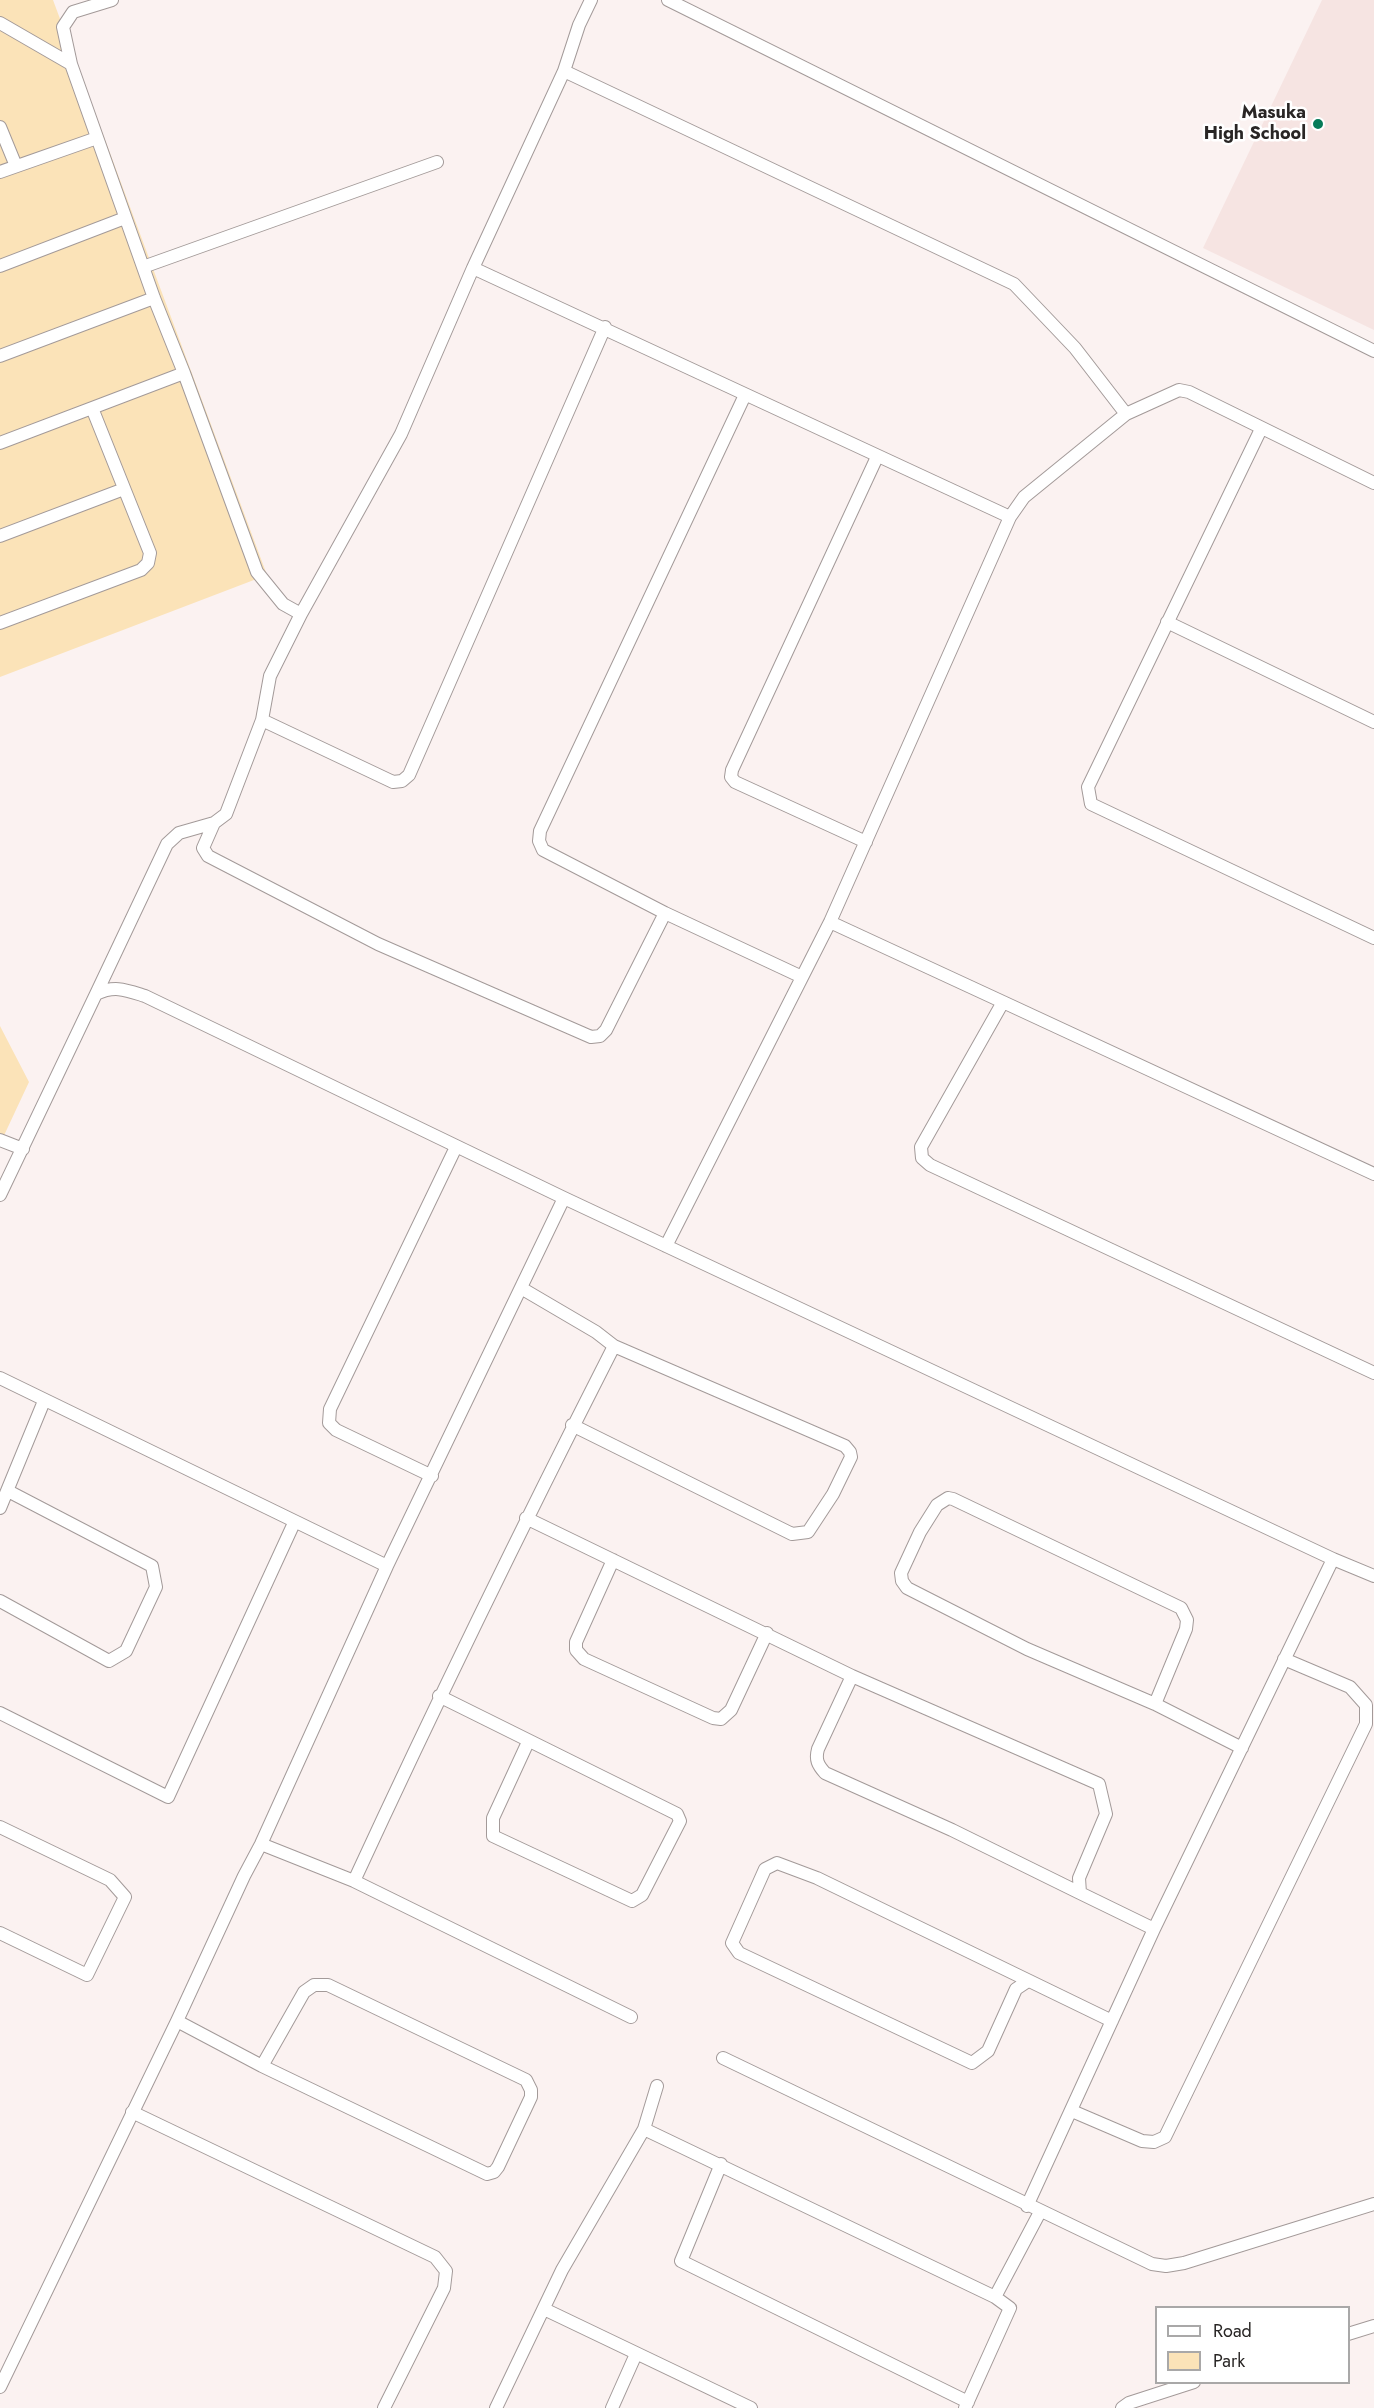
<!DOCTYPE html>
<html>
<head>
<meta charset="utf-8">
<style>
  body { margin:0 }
  #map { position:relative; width:1374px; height:2408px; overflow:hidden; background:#fbf2f1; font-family:Jost,sans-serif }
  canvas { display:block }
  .legend { position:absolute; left:1155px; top:2306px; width:195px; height:78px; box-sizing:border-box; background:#fff; border:2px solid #a9a8a8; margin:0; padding:8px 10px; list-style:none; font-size:18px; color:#292625 }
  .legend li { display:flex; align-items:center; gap:12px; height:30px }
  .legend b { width:30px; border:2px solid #a9a8a8 }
</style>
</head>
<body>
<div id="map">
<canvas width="1374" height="2408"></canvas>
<ul class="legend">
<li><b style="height:8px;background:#fff"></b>Road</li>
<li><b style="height:16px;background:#fbe3b8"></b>Park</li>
</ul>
</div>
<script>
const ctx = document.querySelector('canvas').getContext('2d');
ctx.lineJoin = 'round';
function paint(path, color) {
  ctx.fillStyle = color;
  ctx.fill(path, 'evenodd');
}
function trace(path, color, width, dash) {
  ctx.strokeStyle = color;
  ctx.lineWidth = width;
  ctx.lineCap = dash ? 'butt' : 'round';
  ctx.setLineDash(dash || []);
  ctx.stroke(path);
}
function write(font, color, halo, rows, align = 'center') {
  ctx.font = font + ' Jost,sans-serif';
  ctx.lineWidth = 5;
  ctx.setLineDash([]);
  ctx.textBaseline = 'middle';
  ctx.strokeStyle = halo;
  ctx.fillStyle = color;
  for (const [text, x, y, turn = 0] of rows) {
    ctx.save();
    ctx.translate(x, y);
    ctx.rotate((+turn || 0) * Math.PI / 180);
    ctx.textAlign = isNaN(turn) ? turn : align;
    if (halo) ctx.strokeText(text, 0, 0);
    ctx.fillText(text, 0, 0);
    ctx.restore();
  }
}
const built = new Path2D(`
  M1322 0H1374V330L1203 248Z`);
const green = new Path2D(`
  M0 0H53L267 575 0 677Z
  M0 1026 29 1082 0 1144Z`);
const minor = new Path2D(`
  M112 0 73 12 63 27 71 64 154 298 184 373 257 572 283 604 301 614
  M591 0 579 25 564 71 473 268 401 434 301 614 270 676 262 720 393 782 402 781 409 775 605 327
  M668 0 1374 351
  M0 23 71 64
  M564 71 1014 284 1075 348 1126 414
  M0 127 16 166
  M0 172 97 138
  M0 266 125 218
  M143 267 437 162
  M473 268 1010 517 830 922 666 1246
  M0 356 154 298
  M745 395 540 831 539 841 543 850 665 913 802 977
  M1261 429 1088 787 1091 804 1374 938
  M0 443 92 408
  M1010 517 1024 497 1126 414 1179 390 1189 392 1374 483
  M0 536 124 489
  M1167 622 1374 722
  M0 623 141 570 148 563 150 553 92 408 184 373
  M214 823 203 848 208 856 378 944 591 1037 600 1036 606 1030 665 913
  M866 842 735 782 731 777 732 770 877 457
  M830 922 1003 1002 921 1147 922 1158 930 1165 1374 1373
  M96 994 167 844 179 833 214 823 226 814 262 720
  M1003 1002 1374 1174
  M0 1140 23 1149
  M0 1195 96 994C115 985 126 990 145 996L564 1198 1333 1559 1374 1576
  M0 1378 387 1566
  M572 1425 792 1534 808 1532 833 1494 851 1457 850 1452 845 1446 614 1346
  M432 1476 336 1430 329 1423 330 1409 456 1147
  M0 1508 44 1401
  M526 1518 852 1676 1099 1784 1106 1814 1079 1878 1080 1893 1154 1929
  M613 1560 576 1642V1650L584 1659 713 1718 721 1719 731 1710 767 1633
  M0 1601 109 1661 126 1651 156 1587 152 1566 8 1491
  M852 1676 818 1749C815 1760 818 1765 825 1773L952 1830 1080 1893
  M439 1696 677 1814 680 1821 642 1895 632 1901 493 1836V1818L528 1742
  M1155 1704 1186 1629 1187 1620 1181 1608 953 1499 948 1498 937 1505 920 1532 901 1573 902 1581 907 1588 1027 1649 1155 1704 1242 1748
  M0 1713 168 1797 294 1523
  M0 1827 110 1880 125 1897 87 1975 0 1933
  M261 1844 354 1881 631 2017
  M354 1881C437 1701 524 1523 614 1346L596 1332 521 1288
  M1028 1981 1016 1989 988 2051 972 2063 739 1953 732 1943 765 1869 777 1863 817 1878 1112 2021
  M177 2021 262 2066 487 2174 494 2172 498 2167 531 2097V2090L526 2080 328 1985H314L304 1992 262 2066
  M723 2058 1152 2264 1166 2266 1184 2263 1374 2204
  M1072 2111 1142 2141 1154 2142 1165 2137 1366 1724V1705L1350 1687 1284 1659
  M132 2112 435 2257 446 2271 444 2288 384 2408
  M644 2129 995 2297 1010 2308 965 2408
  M721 2164 681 2261 968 2402
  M1027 2206 1154 1929 1333 1559
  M995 2297 1040 2212
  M544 2309 751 2408
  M1348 2334 1374 2326
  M0 2387 177 2021 244 1876 261 1844 387 1566 564 1198
  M496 2408 562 2270 644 2129 657 2086
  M612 2408 636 2354
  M1122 2408 1129 2403 1194 2382`);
const markers = [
  [1318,124,6,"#067b58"]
];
const poiNames = [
  ["Masuka",1306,114],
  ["High School",1306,135]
];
paint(built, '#f6e4e2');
paint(green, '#fbe3b8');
trace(minor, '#a39a99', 14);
trace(minor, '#fff', 12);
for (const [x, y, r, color] of markers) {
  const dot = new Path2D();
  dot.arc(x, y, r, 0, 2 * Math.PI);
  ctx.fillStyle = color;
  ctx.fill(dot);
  trace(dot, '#fff', 2);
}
write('bold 18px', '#292625', '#fff', poiNames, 'right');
</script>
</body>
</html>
